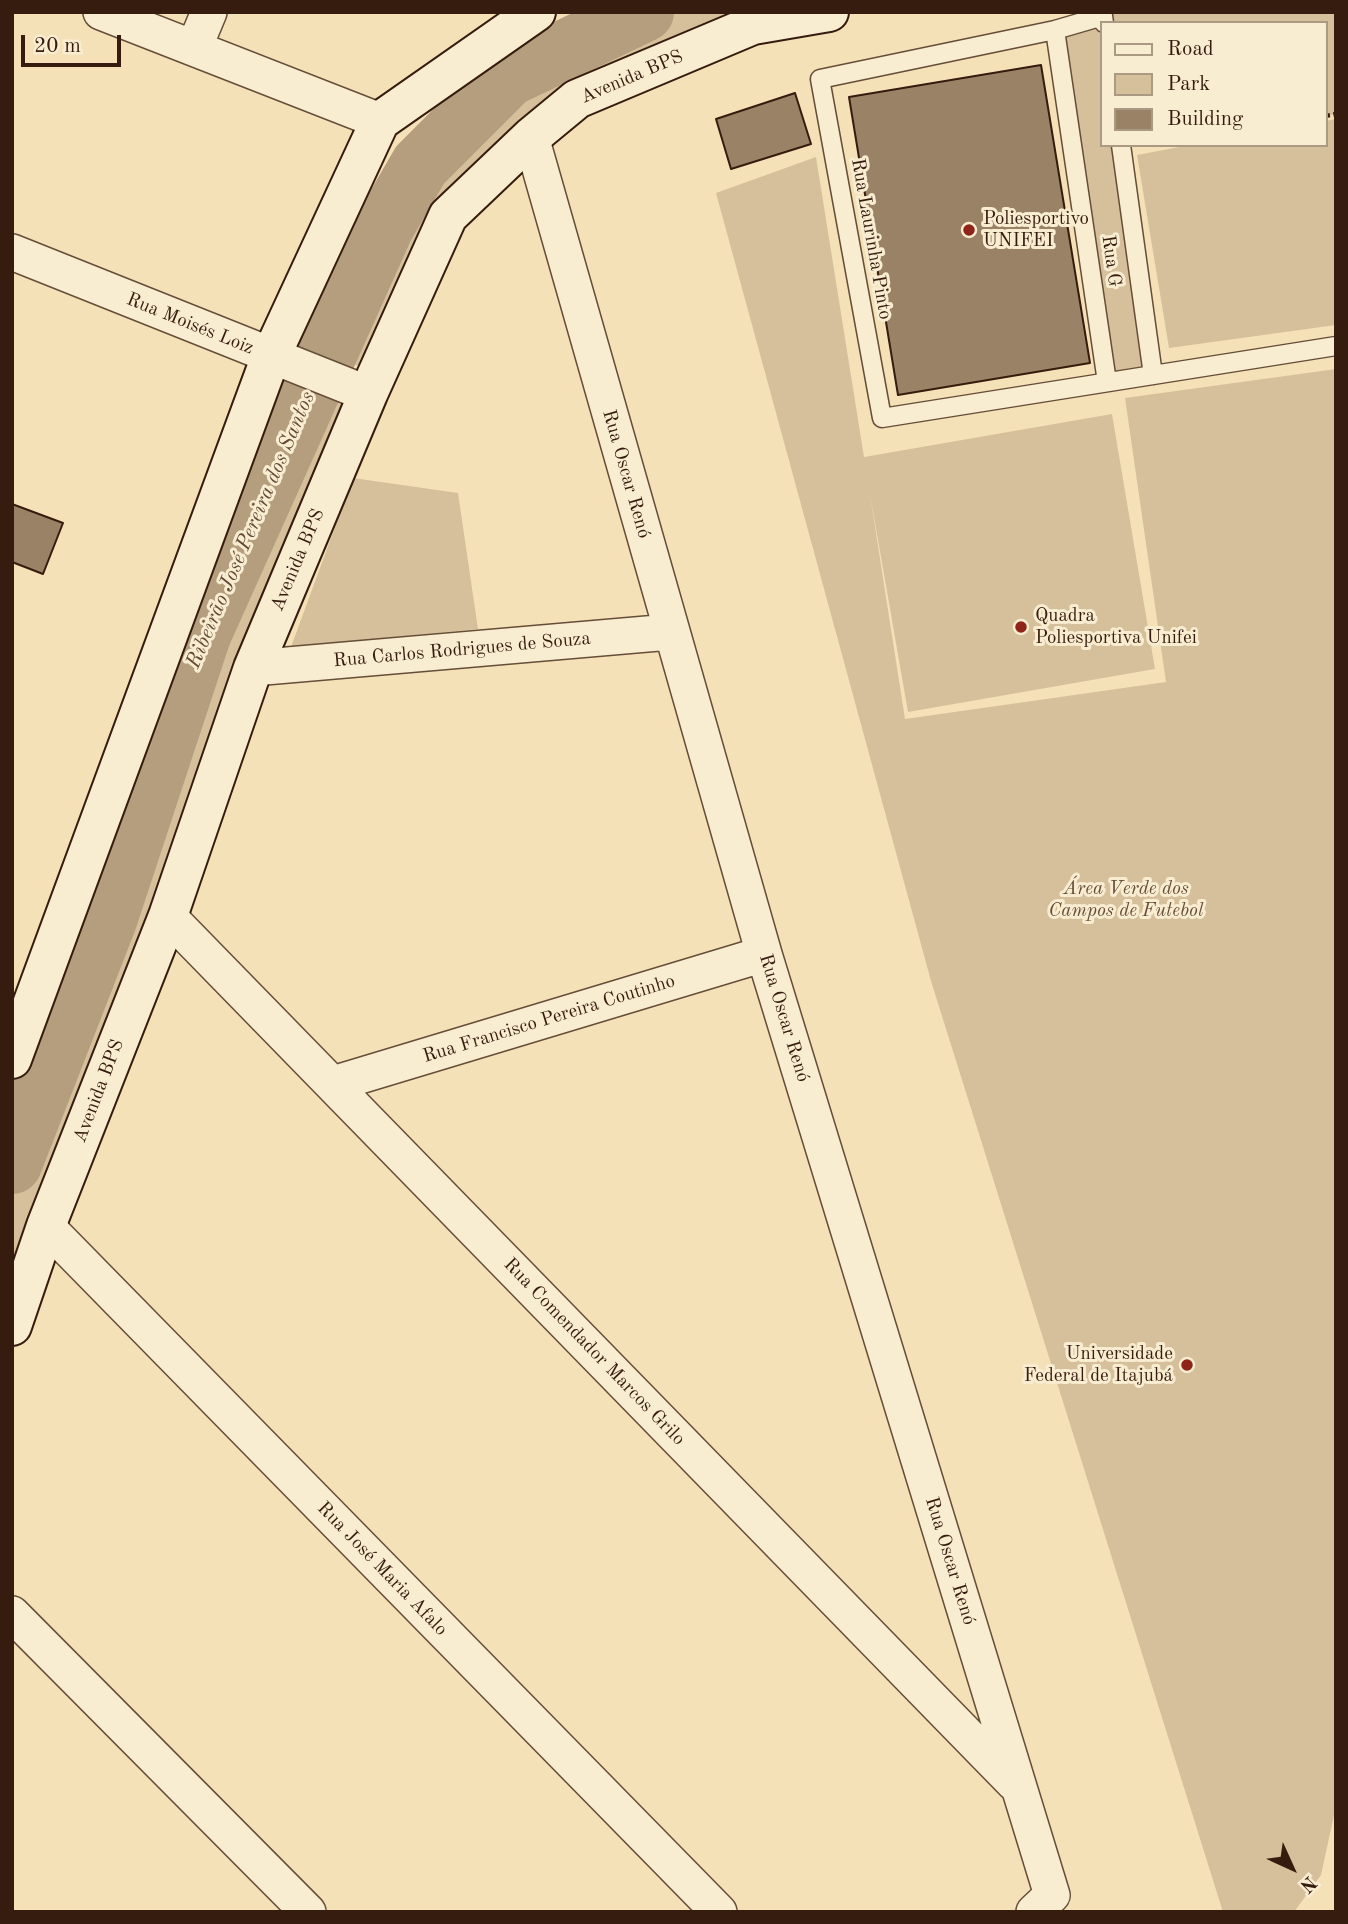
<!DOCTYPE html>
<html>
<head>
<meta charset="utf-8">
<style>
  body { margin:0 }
  #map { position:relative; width:1348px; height:1924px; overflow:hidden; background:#f5e1b8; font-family:"Old Standard TT",serif }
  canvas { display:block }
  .frame { position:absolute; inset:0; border:14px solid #361c0e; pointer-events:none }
  .legend { position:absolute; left:1100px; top:21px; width:228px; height:126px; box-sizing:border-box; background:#f8ecd1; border:2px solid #aa9983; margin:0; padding:9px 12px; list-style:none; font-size:21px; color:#361c0e }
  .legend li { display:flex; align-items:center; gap:14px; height:35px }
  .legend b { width:35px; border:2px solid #aa9983 }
  .north { position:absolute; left:1257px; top:1833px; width:70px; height:70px; -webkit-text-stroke:5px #f8ecd1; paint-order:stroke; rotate:135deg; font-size:19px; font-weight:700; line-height:28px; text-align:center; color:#361c0e }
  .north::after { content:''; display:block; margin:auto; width:24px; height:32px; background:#361c0e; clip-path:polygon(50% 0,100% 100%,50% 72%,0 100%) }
  .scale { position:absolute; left:21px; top:35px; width:100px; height:32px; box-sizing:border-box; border:4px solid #361c0e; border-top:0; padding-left:9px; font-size:21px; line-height:24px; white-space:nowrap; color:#361c0e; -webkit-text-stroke:5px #f8ecd1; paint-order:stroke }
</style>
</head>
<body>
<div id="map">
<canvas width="1348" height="1924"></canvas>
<div class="frame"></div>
<ul class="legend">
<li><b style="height:9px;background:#f8ecd1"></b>Road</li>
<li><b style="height:19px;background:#d5c09b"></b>Park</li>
<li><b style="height:19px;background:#998266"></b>Building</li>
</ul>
<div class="north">N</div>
<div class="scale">20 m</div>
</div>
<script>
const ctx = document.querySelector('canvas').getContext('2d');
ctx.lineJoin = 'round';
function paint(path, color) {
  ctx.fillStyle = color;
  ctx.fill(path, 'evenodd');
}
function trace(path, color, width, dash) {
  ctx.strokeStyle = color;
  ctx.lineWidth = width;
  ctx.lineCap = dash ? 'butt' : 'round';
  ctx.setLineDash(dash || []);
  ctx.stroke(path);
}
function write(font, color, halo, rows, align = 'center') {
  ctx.font = font + ' "Old Standard TT",serif';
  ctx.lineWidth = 6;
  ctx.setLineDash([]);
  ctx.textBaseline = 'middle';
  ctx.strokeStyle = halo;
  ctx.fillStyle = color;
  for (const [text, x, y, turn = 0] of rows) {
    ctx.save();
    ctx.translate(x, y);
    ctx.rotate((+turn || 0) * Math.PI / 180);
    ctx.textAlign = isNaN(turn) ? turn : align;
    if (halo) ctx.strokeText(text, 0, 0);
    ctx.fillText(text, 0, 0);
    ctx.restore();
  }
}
const green = new Path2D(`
  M597 12H799L754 20 474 178 366 368 294 347 407 158 502 67Z
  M1110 12H1336V114L1325 116V23H1112Z
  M1101 23V145H1120L1152 374 1109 380 1058 31Z
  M1336 119V325L1169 348 1137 155 1190 145H1325V121Z
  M816 157 864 457 1112 414 1155 669 908 712 870 494 905 719 1166 682 1125 398 1336 369V1806L1321 1875 1294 1912H1223L931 981 716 193Z
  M279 379 348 405 12 1307V1102Z
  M353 478 458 493 478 629 291 647Z`);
const river = new Path2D(`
  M12 1164 107 920 201 635 384 227 420 165 508 77 644 12`);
const building = new Path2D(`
  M1041 65 1090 363 898 395 849 97Z
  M795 93 811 144 731 169 716 119Z
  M12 504 63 523 43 574 12 562Z`);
const path = new Path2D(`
  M1325 116 1336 114`);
const service = new Path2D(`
  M1104 23 1103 16 1055 30 820 79 882 418 1336 346
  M1055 30 1107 382
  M1121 145 1153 375`);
const minor = new Path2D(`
  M101 12 380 121
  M194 48 209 12
  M531 137 764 954 1052 1895 1034 1912
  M12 252 368 394
  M253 668 670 632
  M168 916 1014 1783
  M333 1084 764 954
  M46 1226 719 1912
  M12 1614 308 1912`);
const secondary = new Path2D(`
  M12 1059 271 356 380 121 536 12
  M12 1326 46 1226 168 916 253 668 368 394 448 216 531 137 577 99 753 25 829 12`);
const markers = [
  [969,230,7,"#8f2418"],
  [1021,627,7,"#8f2418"],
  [1187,1365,7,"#8f2418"]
];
const streetNames = [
  ["Avenida BPS",632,77,-23],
  ["Rua Laurinha Pinto",871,239,80],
  ["Rua G",1111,261,82],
  ["Rua Moisés Loiz",190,324,22],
  ["Rua Oscar Renó",626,474,74],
  ["Avenida BPS",298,560,-67],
  ["Rua Carlos Rodrigues de Souza",462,650,-5],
  ["Rua Oscar Renó",784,1018,73],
  ["Rua Francisco Pereira Coutinho",549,1019,-17],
  ["Avenida BPS",99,1091,-69],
  ["Rua Comendador Marcos Grilo",594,1352,46],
  ["Rua Oscar Renó",950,1561,73],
  ["Rua José Maria Afalo",382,1569,46]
];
const poiNames = [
  ["Poliesportivo",983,219],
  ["UNIFEI",983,241],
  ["Quadra",1035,616],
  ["Poliesportiva Unifei",1035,638],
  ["Universidade",1173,1354,"right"],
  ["Federal de Itajubá",1173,1376,"right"]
];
const parkNames = [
  ["Área Verde dos",1126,889],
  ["Campos de Futebol",1126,911]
];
const waterNames = [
  ["Ribeirão José Pereira dos Santos",251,530,-67]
];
paint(green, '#d5c09b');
trace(river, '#b49e7e', 60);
paint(building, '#998266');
trace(building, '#361c0e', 2);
trace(service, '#664d38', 21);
trace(minor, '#664d38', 38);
trace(secondary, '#361c0e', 42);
trace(path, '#361c0e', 4.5, [5, 3.5]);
trace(service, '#f8ecd1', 18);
trace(minor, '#f8ecd1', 35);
trace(secondary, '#f8ecd1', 38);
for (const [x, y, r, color] of markers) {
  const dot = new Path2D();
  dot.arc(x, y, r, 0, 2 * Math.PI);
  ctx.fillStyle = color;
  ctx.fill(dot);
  trace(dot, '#f8ecd1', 2.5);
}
write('19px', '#361c0e', '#f8ecd1', streetNames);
write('19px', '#361c0e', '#f8ecd1', poiNames, 'left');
write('italic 19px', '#664d38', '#f8ecd1', parkNames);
write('italic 21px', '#624a35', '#f8ecd1', waterNames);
</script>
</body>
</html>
